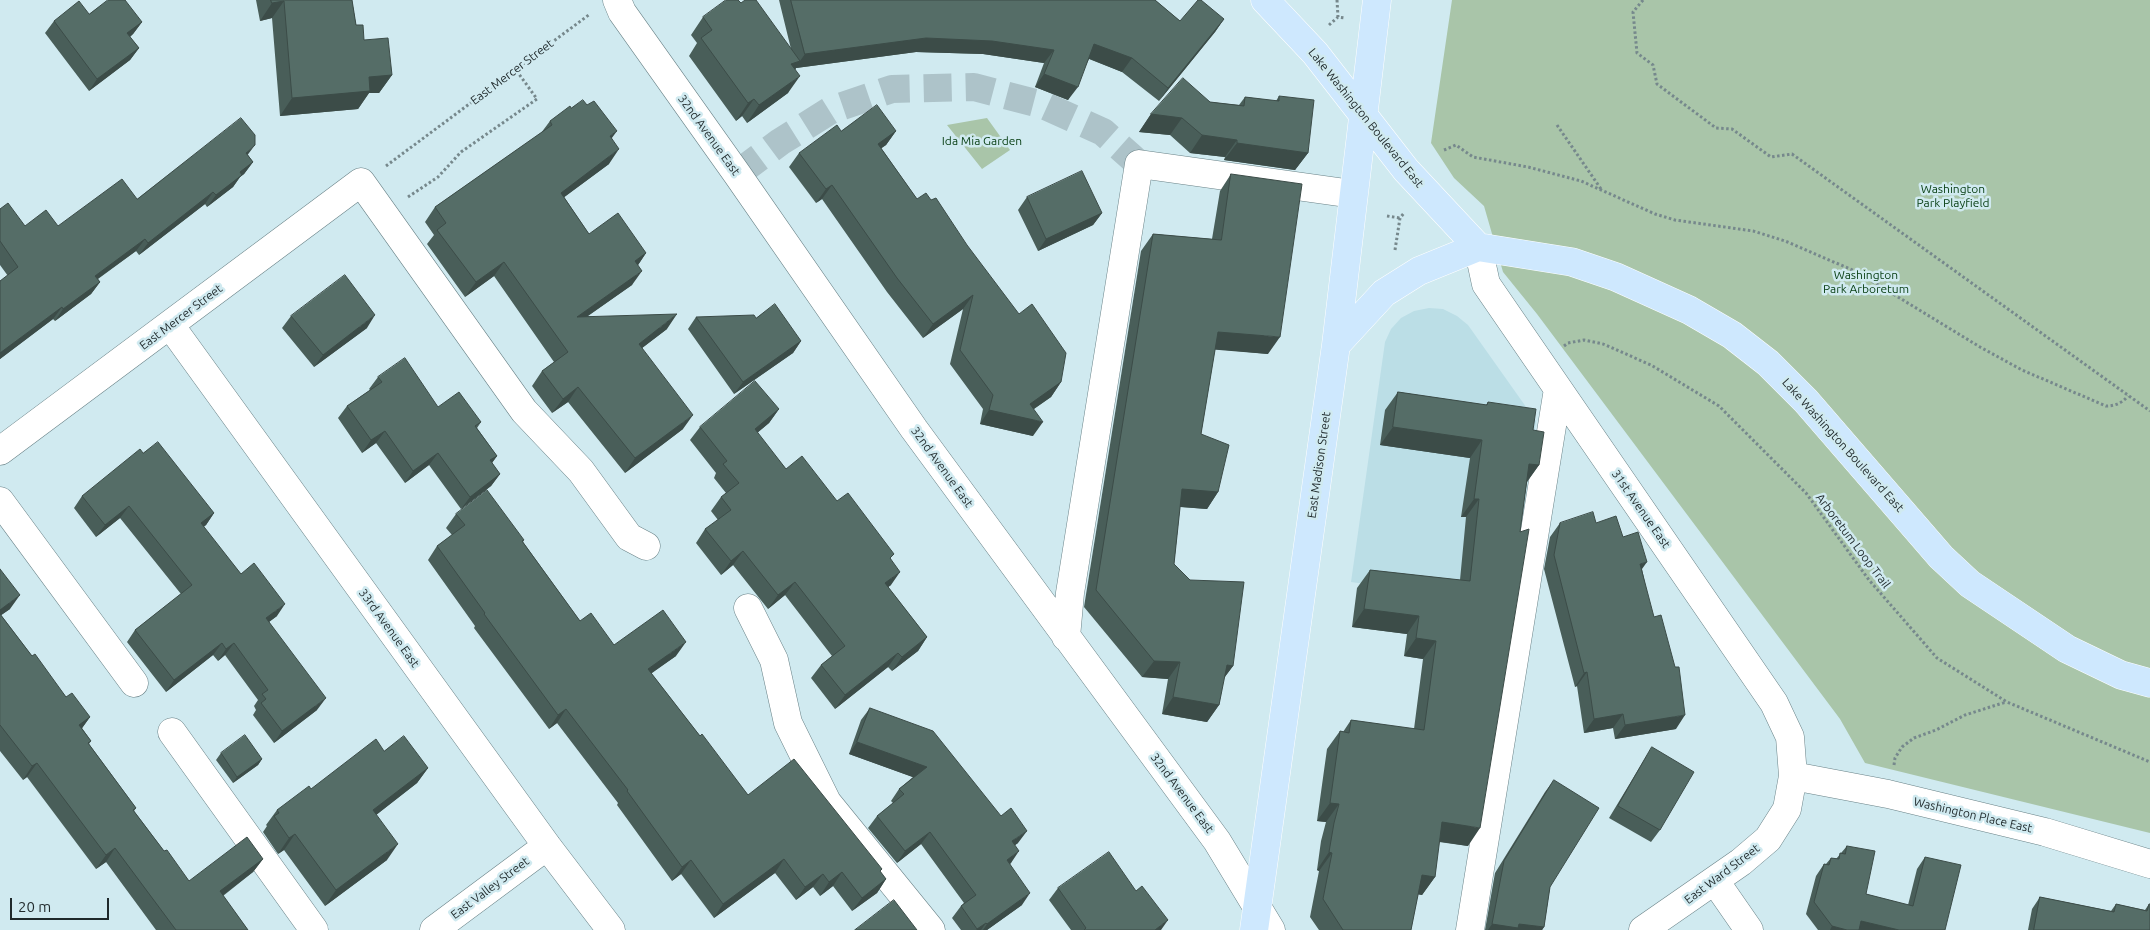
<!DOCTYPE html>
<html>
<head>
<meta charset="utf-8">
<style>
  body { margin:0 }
  #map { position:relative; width:2150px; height:930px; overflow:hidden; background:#d0eaf0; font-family:Ubuntu,sans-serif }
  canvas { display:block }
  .scale { position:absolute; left:10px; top:898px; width:99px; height:22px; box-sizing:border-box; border:2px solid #1f292b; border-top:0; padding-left:6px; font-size:15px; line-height:18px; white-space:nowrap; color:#1f292b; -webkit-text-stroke:4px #d0eaf0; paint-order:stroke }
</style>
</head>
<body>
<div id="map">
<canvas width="2150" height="930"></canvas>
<div class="scale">20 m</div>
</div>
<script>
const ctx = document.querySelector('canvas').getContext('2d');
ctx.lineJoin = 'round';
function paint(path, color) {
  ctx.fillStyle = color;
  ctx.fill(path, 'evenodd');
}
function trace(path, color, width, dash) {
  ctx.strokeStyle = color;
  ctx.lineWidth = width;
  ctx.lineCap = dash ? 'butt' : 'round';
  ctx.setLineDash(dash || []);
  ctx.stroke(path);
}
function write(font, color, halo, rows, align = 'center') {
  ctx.font = font + ' Ubuntu,sans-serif';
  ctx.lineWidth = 5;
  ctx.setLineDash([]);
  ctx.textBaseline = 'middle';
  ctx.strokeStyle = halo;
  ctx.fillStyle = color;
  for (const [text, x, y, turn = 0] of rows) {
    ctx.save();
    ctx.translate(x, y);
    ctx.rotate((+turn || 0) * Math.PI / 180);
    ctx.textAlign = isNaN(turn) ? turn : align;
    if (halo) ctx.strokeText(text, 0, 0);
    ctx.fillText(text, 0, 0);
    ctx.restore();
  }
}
const built = new Path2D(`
  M1429 308 1443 309 1457 316 1468 325 1536 421 1511 604 1351 582 1385 342 1391 329 1401 318 1414 311Z`);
const green = new Path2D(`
  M1452 0H2150V833L1865 763 1840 719 1537 314 1503 272 1484 206 1454 178 1431 143Z
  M987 118 1010 150 982 169 947 125Z`);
const minorTunnel = new Path2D(`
  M737 174 780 142 831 110 892 89 974 87 1043 105 1103 132 1139 164`);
const path = new Path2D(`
  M1337 0 1338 17
  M1643 0 1633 12 1637 53 1653 65 1657 84 1716 128 1732 129 1771 157 1792 154 2150 411
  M1329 25 1338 17 1345 18
  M1557 125 1601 189
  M1444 150 1456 145 1473 157 1528 167 1581 181 1655 214 1675 220 1753 231 1785 241 1857 272 1980 347 2022 370 2106 406C2115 406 2122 403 2128 396
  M386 166 590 14
  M408 197 438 177 461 152 537 99 516 70
  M1387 216 1400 218
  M1395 250 1400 218 1404 213
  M1564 346 1568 343 1584 340 1603 344 1651 365 1719 406 1806 493 1869 580 1937 658 2007 702 2150 762
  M1894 765 1895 758 1902 747 1914 738 1936 730 1965 715 2006 702`);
const minor = new Path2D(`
  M617 0 622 12 737 174 914 429 1217 841 1271 930
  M1478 247 1486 284 1774 703 1790 737 1793 776 1787 809 1768 839 1741 862 1643 930
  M170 325 547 846 611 930
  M0 451 361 182 524 411 581 471 629 537 646 546
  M0 501 134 683
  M748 608 774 660 788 723 827 802 931 930
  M1066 637 1070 593 1139 164 1353 194
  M172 732 314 930
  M1793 776 1888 794 2045 832 2150 864
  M1715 881 1749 930
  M434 930 547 846
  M1470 930 1558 389`);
const major = new Path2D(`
  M1265 0 1315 53 1406 170 1478 247 1572 262 1616 277 1689 310 1732 335 1768 363 1806 401 1941 557 1970 584 2067 649 2121 675 2150 683
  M1336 345 1384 293 1419 271 1478 247
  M1254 930 1336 345 1377 0`);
const wall = new Path2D(`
  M256 0H352L356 25 364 40 392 75 379 93H369L358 109 280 116 272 18 260 21Z
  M779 0H1155L1180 21 1224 19 1215 32 1159 101 1122 72 1089 59 1068 100 1035 87 1044 63 983 54 916 52 796 68 788 93 747 123 742 116 736 121 689 56 697 43 691 35 703 17 741 3 791 49Z
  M89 14 142 22 133 34 130 37 139 48 130 60 89 91 45 33 54 21Z
  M1279 96 1308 153 1295 170 1224 160 1225 157 1190 153 1170 135 1139 132 1151 114 1210 102 1239 105 1245 97 1276 101Z
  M571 108 611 138 609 164 564 197 589 234 646 253 638 265 632 285 588 316 667 329 642 348 683 429 625 473 568 402 552 413 532 386 542 371 554 362 494 276 465 297 427 244 434 235 425 222 435 207 541 133 550 121Z
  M841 131H896L886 145 881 148 917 199 1061 382 1051 397 1034 409 1033 436 980 424 983 409 950 364 963 309 923 338 887 292 822 199 816 203 789 167 799 153Z
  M248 155 253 162 244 174 240 177 233 187 207 207 205 204 139 255 136 251 98 279 100 282 91 294 55 321 53 319 0 359V281L8 276 0 265V209L25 226H58L137 199Z
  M1231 174 1268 354 1215 349 1201 434 1218 492 1207 509 1180 507 1174 564 1233 666 1224 678 1219 705 1207 722 1162 714 1168 679 1142 677 1084 607 1141 251 1153 234 1212 239 1220 191Z
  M1027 197 1102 213 1093 225 1038 251 1018 210Z
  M291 316 367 328 314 367 282 328Z
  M696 317 756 318 801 341 793 353 734 394 688 329Z
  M378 377 438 407 481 422 477 428 497 456 492 463 500 474 491 486 461 509 429 465 405 483 376 443 362 453 338 418 347 406 370 390 369 389Z
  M1398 392 1486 405 1488 402 1533 430 1539 465 1527 482 1468 846 1439 842 1435 877 1422 895 1418 894 1411 930H1319L1310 917 1319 871 1317 870 1321 841 1326 822 1317 821 1327 749 1340 731 1343 732 1351 720 1414 729 1423 659 1404 656 1407 634 1352 627 1357 588 1370 570 1460 580 1466 517H1461L1470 458 1380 445 1385 410Z
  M779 409 769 423 757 433 786 469 837 501 891 559V585L888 587 927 637 918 651 892 671 888 667 835 709 811 678 821 665 832 656 785 595 768 609 733 565 721 575 696 543 705 529 718 520 711 511 721 497 726 493 714 478 716 473 690 440 700 427Z
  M143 453 214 513 206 525 203 527 241 574 277 616 269 622 317 710 274 743 253 715 256 710 254 706 258 700 225 655 218 661 213 655 166 692 127 642 135 630 181 594 120 518 96 537 74 508 82 496Z
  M456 514 524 540 523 542 580 621 614 645 676 656 651 673 700 736 748 795 880 872 886 879 877 893 852 911 833 886 820 896 813 887 796 900 775 873 714 918 681 874 672 881 617 805 618 803 557 723 549 729 474 628 475 626 428 560 437 546 452 535 446 528Z
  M1560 523H1596L1623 537 1642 569 1676 729 1615 739 1613 728 1584 733 1577 686 1575 687 1544 569 1550 537Z
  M0 569 10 609 1 615 32 656 66 697 90 717 82 728 91 741 89 744 136 808 134 811 164 851 189 881 263 859 253 872 223 896 248 930H156L106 862 96 869 27 777 23 780 0 751Z
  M870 708 1018 843 1015 845 1011 863 1010 864 1022 905 987 930H961L952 918 961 906 964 903 921 844 897 863 868 828 877 816 893 803 891 801 899 789 913 777 849 754 861 720Z
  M1652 747 1660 830 1651 842 1609 818 1644 760Z
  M384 751 428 768 417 783 376 815 387 860 325 906 284 850 278 854 263 832 267 826 266 825 277 810 311 789Z
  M221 753 262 759 258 765 233 783 216 760Z
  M1554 780 1550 887 1544 927 1542 930H1485L1495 873 1545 792Z
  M1847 846 1866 894 1908 905 1917 869 1925 857 1945 930H1818L1806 914 1816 876 1824 864H1826L1831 858 1836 859Z
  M1058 888 1136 891 1161 930H1071L1049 900Z
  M2040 897 2111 911 2116 904 2145 910 2149 904 2150 930H2028L2032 909Z`);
const shadedWall = new Path2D(`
  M284 1 272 18 260 21 272 3Z
  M1224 19 1215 32 1159 101 1168 88Z
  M142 22 133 34 119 45 127 33Z
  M926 38 992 41 1054 50 1044 63 983 54 916 52 796 68 788 79 791 64 800 61 805 54Z
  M1094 44 1132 58 1122 72 1085 57Z
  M139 48 130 60 89 91 97 79Z
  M1044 74 1078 87 1068 100 1035 87Z
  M392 75 379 93H369L358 109 280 116 292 98 369 77Z
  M800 76 788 93 747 123 759 105Z
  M754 99 742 116 736 121 748 103Z
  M1151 114 1182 118 1170 135 1139 132Z
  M617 131 606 146 610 136Z
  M896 131 886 145 868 158 878 144Z
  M1202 135 1237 140 1225 157 1190 153Z
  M1237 143 1308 153 1295 170 1224 160Z
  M255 145 246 157V153Z
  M619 149 609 164 551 207 561 193Z
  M253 162 244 174 240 177 233 187 207 207 216 195 240 172Z
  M832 185 822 199 816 203 826 189Z
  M213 192 205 204 139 255 148 243Z
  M1102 213 1093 225 1038 251 1046 239Z
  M145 239 136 251 86 287 95 276Z
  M646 253 636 268 635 261Z
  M504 262 494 276 465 297 476 282Z
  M642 271 632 285 566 331 577 317Z
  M100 282 91 294 55 321 63 309Z
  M973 295 963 309 923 338 933 324Z
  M62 307 53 319 0 359V353Z
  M677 314 667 329 629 358 639 344Z
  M375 315 367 328 314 367 323 355Z
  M1218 332 1280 337 1268 354 1207 349Z
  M801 341 793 353 734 394 743 382Z
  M1061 382 1051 397 1022 417 1043 422 1033 436 980 424 989 410 1030 404Z
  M578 387 568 402 552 413 563 399Z
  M779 409 769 423 745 443 755 429Z
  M693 415 683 429 625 473 635 458Z
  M1393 427 1482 440 1470 458 1380 445Z
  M385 431 376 443 362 453 371 440Z
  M438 453 429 465 405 483 413 471Z
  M497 456 488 468 490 460Z
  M1529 464 1539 465 1526 483Z
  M500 474 491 486 461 509 470 497Z
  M1182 489 1218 492 1207 509 1170 506Z
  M1474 499H1479L1466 517H1461Z
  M129 506 120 518 96 537 105 525Z
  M214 513 206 525 192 536 201 523Z
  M743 551 733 565 721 575 731 561Z
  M1647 562 1637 576 1640 564Z
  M900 572 891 585 875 597 885 583Z
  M795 582 785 595 768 609 778 595Z
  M20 595 10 609 0 616V610Z
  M285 604 277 616 258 630 266 618Z
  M1364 609 1419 616 1407 634 1352 627Z
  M927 637 918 651 892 671 902 657Z
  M1416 638 1436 641 1423 659 1404 656Z
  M686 642 676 656 638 683 648 669Z
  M222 643 213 655 166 692 174 680Z
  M234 643 225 655 218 661 226 649Z
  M898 653 888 667 835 709 845 695Z
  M1154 661 1180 662 1168 679 1142 677Z
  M1227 665 1233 666 1221 682Z
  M1587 672 1577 686 1575 687 1584 673Z
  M1173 697 1219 705 1207 722 1162 714Z
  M326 698 317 710 274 743 282 731Z
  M566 709 557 723 549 729 558 715Z
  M1623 714 1613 728 1584 733 1594 719Z
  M1685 715 1676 729 1615 739 1625 725Z
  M90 717 80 731 79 725Z
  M857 742 927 767 918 779 849 754Z
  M262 759 258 765 233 783 237 777Z
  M37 763 27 777 23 780 32 766Z
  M428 768 417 783 362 826 373 810Z
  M1330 803 1339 804 1326 822 1317 821Z
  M1442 822 1480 828 1468 846 1429 840Z
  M1027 831 1018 843 1004 853 1012 841Z
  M930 832 921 844 897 863 905 851Z
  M295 834 284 850 278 854 289 838Z
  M398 844 387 860 325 906 336 890Z
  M115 848 106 862 96 869 106 855Z
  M1019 851 1011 863 999 872 1007 860Z
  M1329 852 1332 853 1319 871 1317 870Z
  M263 859 253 872 210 905 220 891Z
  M784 859 775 873 714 918 723 904Z
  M691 860 681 874 672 881 682 867Z
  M842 872 833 886 820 896 829 882Z
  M823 874 813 887 796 900 805 887Z
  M1422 875 1435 877 1422 895 1409 893Z
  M886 879 877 893 852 911 862 898Z
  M1030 893 1022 905 987 930H983L987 924Z
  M1168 920 1161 930H1155Z
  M1861 921 1899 930H1854Z
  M986 923 981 930H976L977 929Z
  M1492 924H1519L1544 927 1542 930H1488Z
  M1832 926 1847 930H1830Z`);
const building = new Path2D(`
  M108 0H125L142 22 127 33 139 48 97 79 54 21 79 1 89 14Z
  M271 0H352L356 25H363L364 40 388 38 392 75 369 77 370 91 292 98 284 1 272 3Z
  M726 0H738L741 3 745 0H756L800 61 791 64 800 76 759 105 754 99 748 103 701 38 712 30 703 17Z
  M791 0H1155L1180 21 1198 0H1201L1224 19 1168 88 1132 58 1094 44 1078 87 1044 74 1054 50 992 41 926 38 805 54Z
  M1183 78 1210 102 1244 106 1245 97 1279 101V96L1314 100 1308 153 1237 143V140L1202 135 1182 118 1151 114Z
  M583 100 587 105 594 101 617 131 610 136 619 149 561 193 589 234 618 213 646 253 635 261 642 271 577 317 677 314 639 344 693 415 635 458 578 387 563 399 542 371 568 352 504 262 476 282 437 230 446 223 435 207 552 125 550 121 570 106 571 108Z
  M877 105 896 131 878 144 917 199 926 193 931 200 936 198 967 245 1019 314 1032 304 1066 353 1061 382 1030 404 1043 422 989 410 993 395 960 350 973 295 933 324 897 278 832 185 826 189 799 153 837 125 841 131Z
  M241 118 255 135V145L246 153 253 162 240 172 242 175 216 195 213 192 148 243 145 239 95 276 100 282 63 309 62 307 0 353V281L18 267 0 241V209L8 203 25 226 46 210 58 226 122 179 137 199Z
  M1082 171 1102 213 1046 239 1027 197Z
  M1231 174 1302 184 1280 337 1218 332 1201 434 1229 445 1218 492 1182 489 1174 564 1190 580 1244 582 1233 666 1227 665 1219 705 1173 697 1180 662 1154 661 1096 590 1153 234 1221 240Z
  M345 275 375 315 323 355 291 316Z
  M775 304 801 341 743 382 696 317 754 315 756 318Z
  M405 358 438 407 459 392 481 422 475 426 497 456 490 460 500 474 470 497 438 453 413 471 385 431 371 440 347 406 382 382 378 377Z
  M755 381 779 409 755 429 786 469 802 456 837 501 848 493 894 554 890 558 900 572 885 583 927 637 902 657 898 653 845 695 821 665 845 646 795 582 778 595 743 551 731 561 705 529 731 510 721 497 739 483 723 464 727 461 700 427Z
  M1398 392 1487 405 1488 402 1536 409 1533 430 1544 432 1539 465 1529 464 1520 532 1529 529 1480 828 1442 822 1435 877 1422 875 1411 930H1343L1323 899 1332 853 1329 852 1334 823 1339 804 1330 803 1340 731 1349 733 1351 720 1424 730 1436 641 1416 638 1419 616 1364 609 1370 570 1470 581 1479 499H1474L1482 440 1393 427Z
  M158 442 214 513 201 523 241 574 254 563 285 604 266 618 326 698 282 731 261 703 266 699 262 694 268 690 234 643 226 649 222 643 174 680 135 630 192 585 129 506 105 525 82 496 140 449 143 453Z
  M487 490 524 540 522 541 580 621 591 613 614 645 663 610 686 642 648 669 700 736 702 734 748 795 794 759 882 869 880 871 886 879 862 898 842 872 829 882 823 874 805 887 784 859 723 904 691 860 682 867 627 791 628 790 566 709 558 715 484 614 485 613 437 546 465 525 456 514Z
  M1593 512 1596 523 1616 516 1623 537 1638 532 1647 562 1640 564 1654 617 1661 615 1675 667H1679L1685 715 1625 725 1623 714 1594 719 1587 672 1584 673 1554 555 1560 523Z
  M0 569 20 595 0 610Z
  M0 614 32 656 35 654 66 697 72 693 90 717 79 725 91 741 88 743 136 808 133 810 164 851 167 850 189 881 247 837 263 859 220 891 248 930H176L115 848 106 855 37 763 32 766 0 725Z
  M870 708 933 731 1001 816 1011 808 1027 831 1012 841 1019 851 1007 860 1030 893 987 924 986 923 977 929 961 906 976 895 930 832 905 851 877 816 904 794 899 789 927 767 857 742Z
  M245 735 262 759 237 777 221 753Z
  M404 736 428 768 373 810 398 844 336 890 295 834 289 838 274 816 279 813 277 810 309 786 311 789 376 739 384 751Z
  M1652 747 1694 772 1660 830 1618 806Z
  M1554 780 1599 808 1550 887 1544 927 1519 924 1518 928 1492 924 1504 861Z
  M1847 846 1875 851 1866 894 1913 906 1925 857 1961 865 1945 930H1899L1861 921 1859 930H1847L1832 926 1814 902 1824 864 1829 865 1831 858 1839 859 1840 853 1845 854Z
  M1109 852 1136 891 1142 886 1168 920 1155 930H1084L1086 928 1058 888Z
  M2040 897 2114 912 2116 904 2147 911 2149 904H2150V930H2034Z
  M894 900 917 930H855Z`);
const streetNames = [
  ["East Mercer Street",512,72,-37],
  ["Lake Washington Boulevard East",1366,118,51],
  ["32nd Avenue East",709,135,54],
  ["East Mercer Street",181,317,-37],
  ["Lake Washington Boulevard East",1843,445,48],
  ["East Madison Street",1319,465,-82],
  ["32nd Avenue East",942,467,54],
  ["31st Avenue East",1641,509,55],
  ["Arboretum Loop Trail",1853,541,53],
  ["33rd Avenue East",389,628,54],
  ["32nd Avenue East",1182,793,53],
  ["Washington Place East",1973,815,13],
  ["East Ward Street",1722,874,-37],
  ["East Valley Street",490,888,-37]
];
const parkNames = [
  ["Ida Mia Garden",982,141],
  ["Washington",1953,189],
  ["Park Playfield",1953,203],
  ["Washington",1866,275],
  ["Park Arboretum",1866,289]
];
paint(built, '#bbdee6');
paint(green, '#a9c5a9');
trace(minorTunnel, '#adc3c9', 28, [28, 14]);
trace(minor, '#698287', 29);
trace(major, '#fff', 29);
trace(path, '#76888c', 3, [2.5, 2.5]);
trace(minor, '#fff', 28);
trace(major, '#cee8fe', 28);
paint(wall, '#495e59');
paint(shadedWall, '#3c4c48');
paint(building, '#556d67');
trace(building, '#3c4c48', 1);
write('12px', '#1f292b', '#d0eaf0', streetNames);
write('12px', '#053c10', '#d0eaf0', parkNames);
</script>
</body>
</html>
